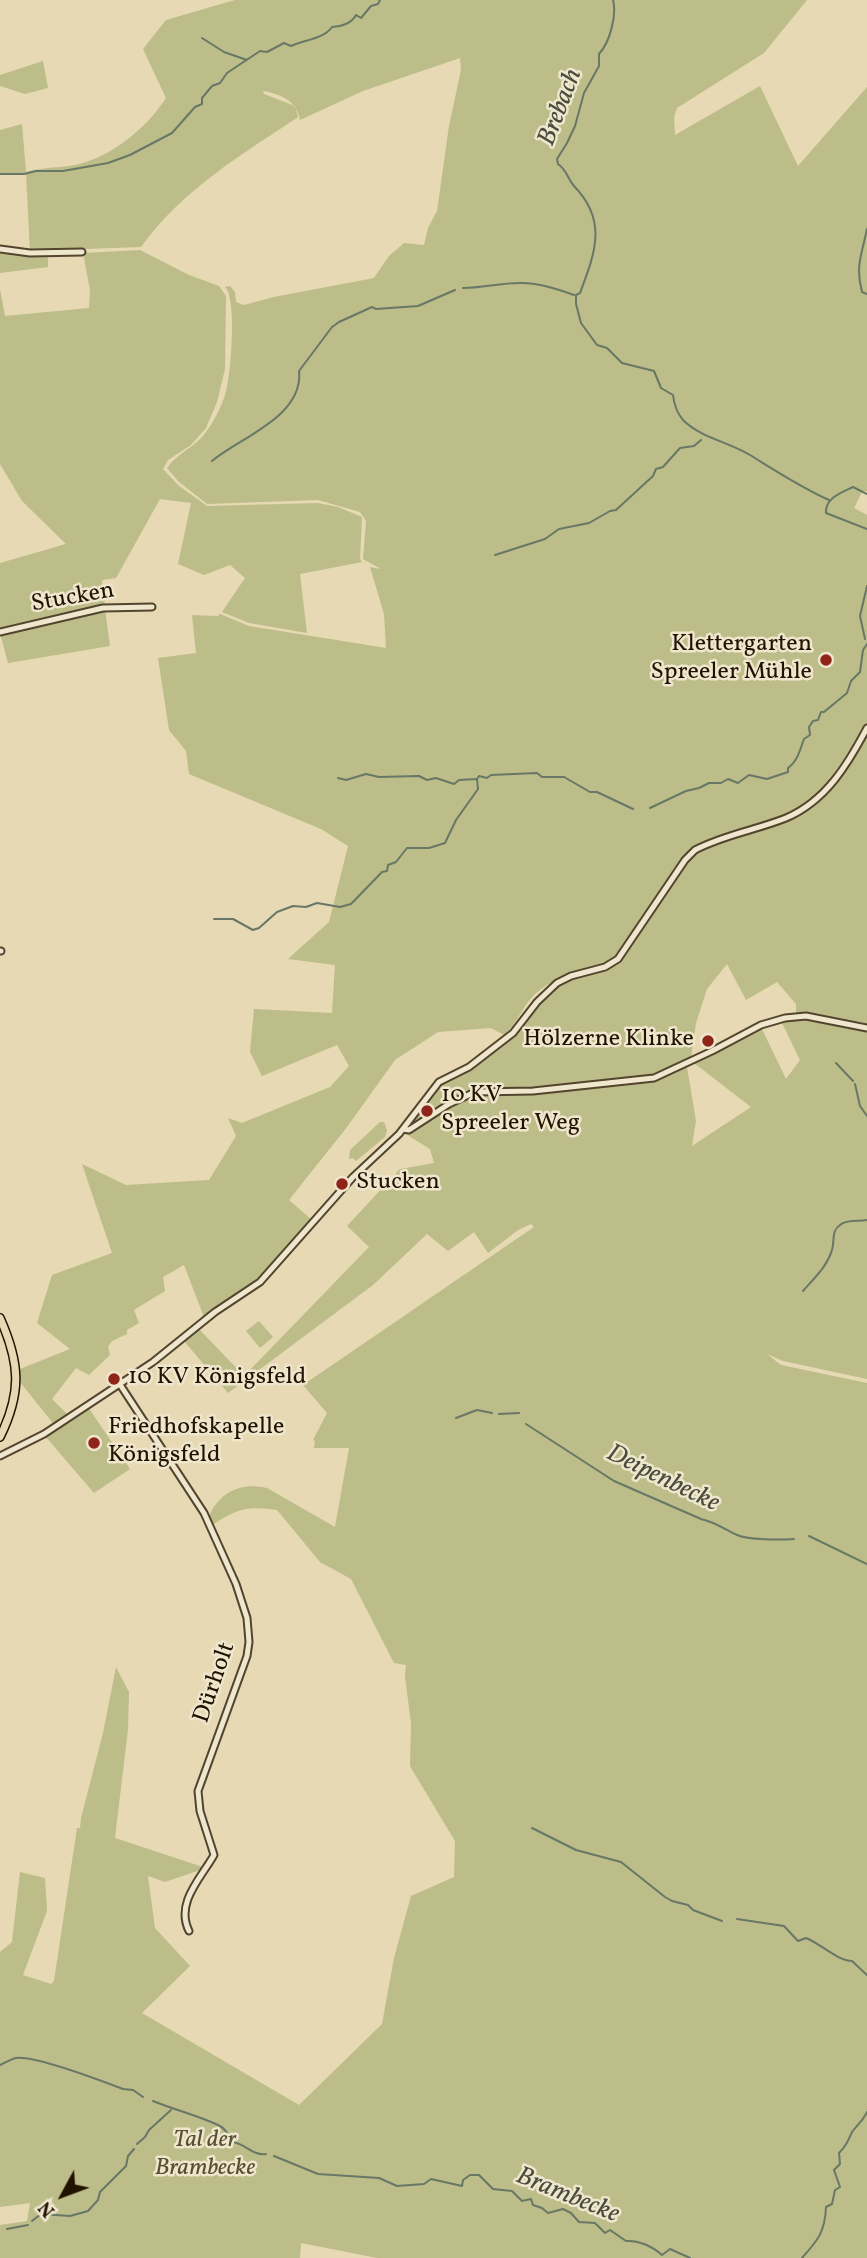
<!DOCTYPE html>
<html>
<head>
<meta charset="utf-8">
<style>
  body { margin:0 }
  #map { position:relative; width:867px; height:2258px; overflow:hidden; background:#e6d9b3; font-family:Vollkorn,serif }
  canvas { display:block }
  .north { position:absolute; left:28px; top:2160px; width:70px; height:70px; -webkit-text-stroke:5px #efe6ce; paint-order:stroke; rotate:229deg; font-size:19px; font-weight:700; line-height:28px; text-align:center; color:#221301 }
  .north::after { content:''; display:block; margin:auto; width:24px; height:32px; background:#221301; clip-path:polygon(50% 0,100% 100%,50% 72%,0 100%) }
</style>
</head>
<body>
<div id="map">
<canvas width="867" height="2258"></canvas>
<div class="north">N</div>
</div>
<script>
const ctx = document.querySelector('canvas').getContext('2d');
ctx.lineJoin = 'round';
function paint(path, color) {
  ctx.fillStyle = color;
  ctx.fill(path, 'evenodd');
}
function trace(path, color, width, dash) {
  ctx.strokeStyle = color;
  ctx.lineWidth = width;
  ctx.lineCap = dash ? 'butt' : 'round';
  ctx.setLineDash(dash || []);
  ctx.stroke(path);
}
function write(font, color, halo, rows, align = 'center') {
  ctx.font = font + ' Vollkorn,serif';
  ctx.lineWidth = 5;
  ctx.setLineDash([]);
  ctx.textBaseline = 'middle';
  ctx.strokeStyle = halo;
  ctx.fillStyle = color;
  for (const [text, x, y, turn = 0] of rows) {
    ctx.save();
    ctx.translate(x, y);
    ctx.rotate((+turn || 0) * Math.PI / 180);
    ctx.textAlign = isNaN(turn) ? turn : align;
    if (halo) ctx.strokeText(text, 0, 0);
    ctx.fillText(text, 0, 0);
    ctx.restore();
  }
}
const green = new Path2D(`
  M235 0H807L764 53 677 108 674 117 675 135 760 86 798 166 867 87V491L862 492 854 508 867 515V723L835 776 807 804 788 816C826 804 848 761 867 728V1025L806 1014H796V1004L777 982 746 1000 727 964 707 989 696 1023 691 1058 687 1067 696 1121 692 1146 751 1107 694 1063V1061L761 1027 786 1079 800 1060 781 1021 815 1018 867 1029V1379L783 1361 767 1354 781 1365 867 1383V2258H377L301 2243 300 2258H0V2225L27 2221 30 2203 0 2207V1952L12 1942 20 1872 45 1878 47 1911 23 1975 51 1984 54 1981 77 1828H80L81 1818 103 1733 116 1667 129 1692 128 1729 115 1838 206 1868 165 1882 148 1876 155 1928 190 1966 142 2013 299 2105 382 2024 394 1958 411 1896 454 1877 455 1841 410 1766 411 1724 405 1676 406 1665 394 1663 351 1579 320 1562 277 1510C248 1506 238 1508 214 1524L209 1516C220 1492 241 1482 267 1488L335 1527 349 1448H314L315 1441 313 1440 327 1413 303 1385 534 1227 531 1224 518 1230 488 1253 474 1232 448 1251 427 1234 373 1285 228 1393 184 1341 198 1328 244 1376 369 1247 347 1226 400 1169 434 1163 430 1149 404 1133 441 1084 473 1067 514 1034 538 1003 555 987 567 980 592 972 588 967C569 974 550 980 534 995 522 1007 517 1024 504 1035L491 1028 438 1032 395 1060 347 1127 289 1200 312 1220 254 1282 204 1317 184 1265 163 1277 165 1291 134 1310 139 1323 127 1330V1334L112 1341 108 1347 110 1355 89 1375 76 1368 52 1399 68 1415 59 1425 88 1407 130 1469 94 1493 45 1436 56 1427 20 1382V1369L70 1349 37 1323 52 1275 112 1253 82 1164 126 1185 209 1180 236 1136 228 1118 242 1123 330 1087 349 1066 337 1045 262 1076 250 1052 254 1009 332 1013 335 965 288 959 329 922 348 846 321 829 189 774 186 751 169 730 158 658 196 653 192 615 218 616 220 614 249 626 386 648 384 614 370 567 381 569 363 559 366 521 360 512 318 500 207 504 179 482 167 468C177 453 196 447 206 432 215 420 224 402 227 387 231 370 237 298 225 287L230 286 235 292 236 302 244 305 274 297 374 278 389 256 404 243 424 245 428 228 437 211 449 126 461 70 460 58 363 91 300 120C297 101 281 94 263 91L264 94 295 106 298 117C240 156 183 189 141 247L30 251 26 173H0V130L22 124 26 172C43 167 58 168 75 165 110 158 147 128 166 98L143 49 166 20Z
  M43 61 48 88 25 94 0 86V75Z
  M140 250 189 275 219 286 226 296 225 369 217 402 206 428 191 445 168 460 163 469 178 485 207 506 318 503 338 507 362 517 360 559 362 562 300 574 307 633 249 623 222 612 245 578 230 565 204 575 178 564 191 503 160 499 116 578 102 580 105 605 0 630V563L66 544 22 501 0 464V289L5 316 89 308 90 290 83 253Z
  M0 251 48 254V267L0 273Z
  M105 609 110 646 8 663 0 633Z
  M380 1122H384L387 1130 385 1137 356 1161 353 1158 349 1159 350 1150Z
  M259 1321 273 1337 260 1348 246 1331Z`);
const stream = new Path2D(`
  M613 0C617 15 610 42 599 54V66L584 93 575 126 567 143 557 159 558 164C567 170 567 178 574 186 608 221 595 253 580 293L576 295V304L581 323 597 345 607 348 622 363 654 371 661 388 673 395C674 404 677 413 683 420 701 438 729 442 750 455 776 471 802 488 829 500
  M202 38 224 52 247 60
  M0 174H24L36 171H63L108 163 130 155 172 133 195 107 202 104V98L212 86 220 83 227 73 260 51 267 52 284 43 291 46C303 40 324 39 332 27 341 27 352 23 356 15L361 18 371 6 378 4 380 0
  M867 229C862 254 855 266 862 292L867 294
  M463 288C482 288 500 283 519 283 536 282 558 289 574 295
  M212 461C241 437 304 416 299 371L332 327 339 322 372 307 376 309 418 306 455 290
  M867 494 853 487C841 493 825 498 826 513L867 529
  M495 555 545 539 559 529 589 523 610 511 616 510 653 476 656 469 663 467 680 448 694 446 701 440
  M865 639 860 616 867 586
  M338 778 346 780 366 774 379 777 419 776 427 780 436 778 454 784 459 780 477 779
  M650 808 686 791 699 788 709 783H721L728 779 738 783 749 775 767 779 788 772V768C798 761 800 749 804 739L810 735 809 727 813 721 818 720 821 712H824L847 693 851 681 860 672 863 650 867 644
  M214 919H233L253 930 259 928 277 912 293 906 306 907 317 903 340 907 351 904 382 872 387 871 388 865 396 862 407 848H429L445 843 456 820 478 789 477 779 479 776 487 778 491 775 537 773 542 777H564L590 792H597L633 809
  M836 1063 853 1081
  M855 1084 860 1106 867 1116
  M803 1291C814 1278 827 1267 832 1250 835 1240 831 1231 840 1225 847 1219 858 1222 867 1220
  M499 1414 519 1413
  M456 1418 477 1410 492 1413
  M526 1424 614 1481 701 1519C715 1522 724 1529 737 1535 748 1540 781 1540 794 1539
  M809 1536 867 1564
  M532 1828 576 1850 621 1862 665 1897 672 1901 688 1905 693 1910 722 1921
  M737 1919 784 1926 798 1941 806 1938C821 1944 838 1961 852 1961L867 1975
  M0 2065C5 2063 11 2059 16 2058 34 2055 102 2081 123 2089L133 2090 143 2097
  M153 2101C175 2110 196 2115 218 2125 225 2128 229 2135 231 2142 244 2142 252 2156 266 2154
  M137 2144 145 2137 149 2130 171 2110
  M274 2156 318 2174 379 2178 397 2186 424 2184 431 2179 462 2186 463 2180 470 2175H479L493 2189 512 2191 522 2201 531 2199 533 2205 542 2208 548 2213 563 2209 571 2213 579 2222 595 2223 605 2233 610 2230 626 2241C638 2240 652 2246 662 2255L670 2249 690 2258
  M32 2221 41 2214 70 2216 88 2211 98 2200 100 2192 126 2166 128 2156 134 2149
  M7 2229 28 2225
  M802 2258C818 2240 825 2232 826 2207L832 2204 835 2190 840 2187 834 2170 840 2164 839 2153C846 2146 848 2141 852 2132 857 2125 863 2121 867 2112`);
const minor = new Path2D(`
  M0 249 30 253 82 252
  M0 632 103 608 152 607
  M0 951H1
  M403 1129 409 1130 449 1104 475 1092 533 1091 654 1078 712 1051 761 1025 785 1018 806 1016 867 1028
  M119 1383 204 1513 236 1584 247 1618 249 1642 247 1656 198 1791 200 1811 214 1855C201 1878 175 1903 189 1931
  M0 1456 44 1434 153 1362 215 1312 260 1282 353 1177 399 1134 439 1082 469 1067 513 1033 537 1002 557 983 571 976 605 967 618 959 685 860 695 850C723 835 756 830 786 818 826 801 848 764 867 728`);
const major = new Path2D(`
  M0 1318C20 1363 22 1392 0 1437`);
const markers = [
  [826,660,7,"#8f2418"],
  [708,1041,7,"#8f2418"],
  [427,1111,7,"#8f2418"],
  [342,1184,7,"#8f2418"],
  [114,1379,7,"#8f2418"],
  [94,1443,7,"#8f2418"]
];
const streetNames = [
  ["Stucken",73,599,-10],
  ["Dürholt",216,1683,-71]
];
const poiNames = [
  ["Klettergarten",812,646,"right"],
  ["Spreeler Mühle",812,674,"right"],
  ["Hölzerne Klinke",694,1041,"right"],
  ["10 KV",441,1097],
  ["Spreeler Weg",441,1125],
  ["Stucken",356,1184],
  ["10 KV Königsfeld",128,1379],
  ["Friedhofskapelle",108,1429],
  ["Königsfeld",108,1457]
];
const parkNames = [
  ["Tal der",205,2142],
  ["Brambecke",205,2170]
];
const waterNames = [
  ["Brebach",562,108,-69],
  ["Deipenbecke",662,1480,26],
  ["Brambecke",567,2197,22]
];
paint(green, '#bcbd88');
trace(stream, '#687766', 2);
trace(minor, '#53442e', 9);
trace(major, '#221301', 10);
trace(minor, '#efe6ce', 5);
trace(major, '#e6d9b3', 7);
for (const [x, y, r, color] of markers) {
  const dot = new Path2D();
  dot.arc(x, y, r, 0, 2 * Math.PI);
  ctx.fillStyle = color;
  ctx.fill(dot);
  trace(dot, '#efe6ce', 2.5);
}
write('24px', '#221301', '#efe6ce', streetNames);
write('24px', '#221301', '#efe6ce', poiNames, 'left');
write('italic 24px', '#584e30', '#efe6ce', parkNames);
write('italic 26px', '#4b4d3c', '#efe6ce', waterNames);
</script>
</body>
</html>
